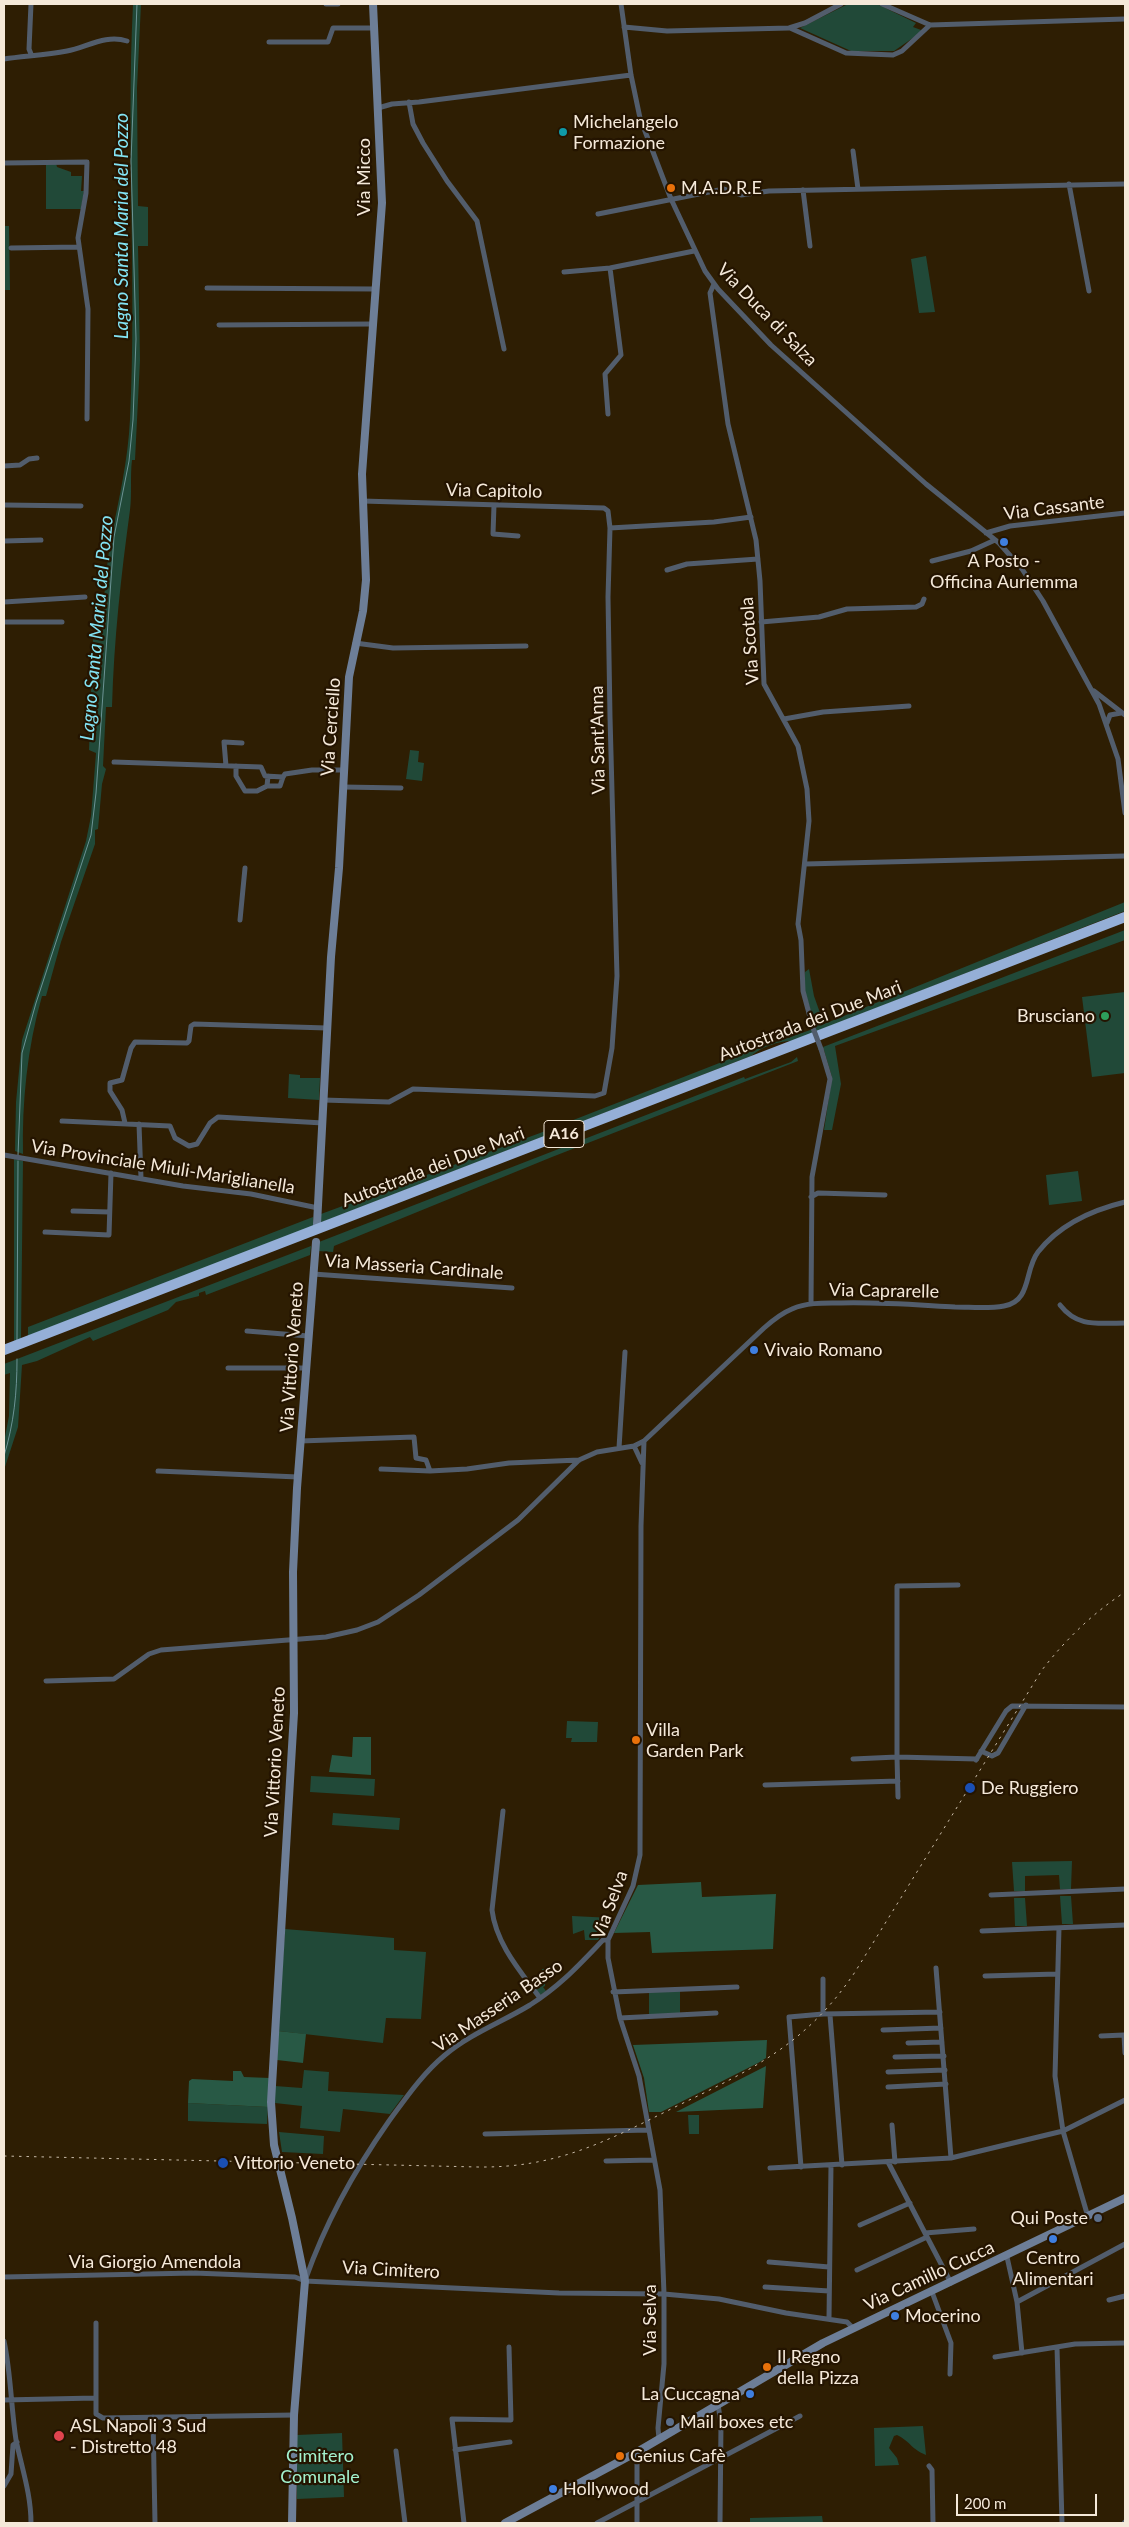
<!DOCTYPE html>
<html>
<head>
<meta charset="utf-8">
<style>
  body { margin:0 }
  #map { position:relative; width:1129px; height:2527px; overflow:hidden; background:#2e1e03; font-family:Lato,sans-serif }
  canvas { display:block }
  .frame { position:absolute; inset:0; border:5px solid #f5e9d9; pointer-events:none }
  .scale { position:absolute; left:956px; top:2494px; width:141px; height:22px; box-sizing:border-box; border:2px solid #f5e9d9; border-top:0; padding-left:6px; font-size:15px; line-height:18px; white-space:nowrap; color:#f5e9d9; -webkit-text-stroke:4px #241400; paint-order:stroke }
</style>
</head>
<body>
<div id="map">
<canvas width="1129" height="2527"></canvas>
<div class="frame"></div>
<div class="scale">200 m</div>
</div>
<script>
const ctx = document.querySelector('canvas').getContext('2d');
ctx.lineJoin = 'round';
function paint(path, color) {
  ctx.fillStyle = color;
  ctx.fill(path, 'evenodd');
}
function trace(path, color, width, dash) {
  ctx.strokeStyle = color;
  ctx.lineWidth = width;
  ctx.lineCap = dash ? 'butt' : 'round';
  ctx.setLineDash(dash || []);
  ctx.stroke(path);
}
function write(font, color, halo, rows, align = 'center') {
  ctx.font = font + ' Lato,sans-serif';
  ctx.lineWidth = 4.5;
  ctx.setLineDash([]);
  ctx.textBaseline = 'middle';
  ctx.strokeStyle = halo;
  ctx.fillStyle = color;
  for (const [text, x, y, turn = 0] of rows) {
    ctx.save();
    ctx.translate(x, y);
    ctx.rotate((+turn || 0) * Math.PI / 180);
    ctx.textAlign = isNaN(turn) ? turn : align;
    if (halo) ctx.strokeText(text, 0, 0);
    ctx.fillText(text, 0, 0);
    ctx.restore();
  }
}
const green = new Path2D(`
  M133 4H141L137 88 138 206 148 207V246H138L140 360 135 460H132C130 477 132 493 130 510 121 576 114 639 112 707H106L103 766 106 769 102 784 98 829 95 830V844L61 942 46 996H42C27 1049 22 1102 23 1154L15 1151 16 1102 22 1040 86 841 91 816 96 753 89 750 93 636H102C103 606 106 568 111 538 119 499 128 460 130 419 137 281 126 142 133 4Z
  M848 4 879 5 916 23 913 27 921 30 920 33 894 51H851L800 28Z
  M46 163H56L57 167 71 172V176H82L81 191H84L81 209H46Z
  M4 226H9L10 290H4Z
  M926 256 935 312 919 313 911 259Z
  M410 750 419 751 418 762 424 763 422 781 406 779Z
  M1125 902V911L792 1041C778 1041 762 1047 751 1056L320 1223 321 1214 540 1133 745 1053 816 1028 805 992V972L809 969 814 996 824 1024Z
  M1125 930V940L835 1046 841 1084 832 1130H824L832 1077 823 1047Z
  M1125 992V1073L1092 1077 1082 997Z
  M797 1057 798 1061 552 1157 334 1246 333 1252 318 1251 319 1242 744 1077 745 1079 791 1062Z
  M289 1074 300 1075V1078H320L319 1100 288 1098Z
  M14 1159 23 1161 21 1339 14 1341Z
  M1078 1171 1082 1201 1049 1205 1046 1175Z
  M313 1217V1226L28 1336V1327Z
  M311 1246 310 1255 206 1295 205 1291 199 1293V1296L176 1302 168 1310 93 1341 90 1337 37 1361 22 1365 18 1427 4 1470V1442L9 1416 10 1373 4 1375V1364Z
  M567 1721 598 1722 597 1742H571L572 1738H566Z
  M311 1776 375 1779 374 1796 310 1792Z
  M333 1813 400 1818 399 1830 332 1825Z
  M1072 1861 1071 1889H1060L1059 1875 1025 1876V1891H1014L1012 1862Z
  M1060 1896H1071L1073 1924H1062Z
  M1014 1898H1025L1027 1926H1015Z
  M572 1916 613 1918 598 1940H585L584 1930 573 1934Z
  M285 1929 394 1938V1950L426 1952 421 2019 386 2018 383 2043 278 2031Z
  M553 1968V1972H546L545 1986 543 1987 546 1991 540 1995 531 1982H542V1969Z
  M680 1990V2013L649 2015V1992Z
  M304 2070 329 2072 328 2091 404 2095 390 2114 343 2109 340 2132 300 2128 302 2106 275 2103V2086L302 2088Z
  M188 2103 268 2107 267 2124 188 2121Z
  M688 2115H699V2134H689Z
  M279 2132 324 2136 323 2154 282 2152Z
  M923 2426 926 2455C911 2449 911 2442 897 2435L894 2436 889 2448 897 2458 899 2465 875 2466 874 2428Z
  M342 2433 344 2497 297 2499V2435Z
  M822 2516 823 2523H750V2518Z`);
const forest = new Path2D(`
  M353 1737H371V1775L329 1772 332 1755 352 1757Z
  M701 1882 702 1897 776 1894 773 1949 652 1953 650 1932 614 1933 638 1885Z
  M278 2031 306 2034 303 2063 277 2060Z
  M767 2040 766 2058 758 2063 661 2112H649L644 2078 633 2045Z
  M766 2066 763 2108 676 2112Z
  M233 2071H241L244 2077 270 2078 268 2107 188 2103 189 2081 192 2079 233 2081Z`);
const stream = new Path2D(`
  M18 1155 22 1053 36 1003 91 835 96 793 114 537 129 461 133 420 136 339 131 161 137 4
  M17 1340 18 1161
  M4 1456C14 1423 17 1393 17 1359`);
const street = new Path2D(`
  M31 4 29 49 31 54
  M326 4H338
  M621 4 631 75 640 118 671 199 705 271 718 289 771 345 926 484 999 543 1022 569 1043 601 1099 704 1118 759 1125 813
  M882 4 930 25 1125 19
  M624 27 667 31 789 28 805 23 841 4
  M790 28 846 53 893 55 902 51 930 25
  M269 42H328L333 28H375
  M4 59C25 56 46 55 67 51 87 47 106 34 127 41
  M409 102 413 124 423 143 447 181 477 221 504 349
  M378 108 392 104 419 102 631 75
  M853 151 858 189
  M4 163 87 162 86 193 78 238 88 309 87 419
  M1069 184 1089 291
  M803 190 810 246
  M598 214 724 189 741 195 769 191 1125 184
  M11 248 79 247
  M564 272 610 268 694 251
  M714 284 710 293 728 424 756 540 760 581 764 684 798 746 807 789 809 821 798 924 801 940 803 991 813 1028
  M207 288 374 289
  M219 325 372 324
  M608 414 605 374 621 355 610 268
  M4 466 20 465 29 459 37 458
  M362 501 604 508 608 511 610 528
  M4 505 81 506
  M494 505 493 534 518 536
  M986 533 1010 526 1125 513
  M4 541 41 540
  M932 561 971 551 995 540
  M667 570 687 564 758 559
  M4 602 85 597
  M4 622H62
  M761 622 819 617 847 609 916 607 922 604 924 599
  M355 643 393 648 526 646
  M1094 691 1125 715
  M784 719 823 712 909 706
  M1107 723 1110 715 1121 713
  M114 762 261 767 265 776 283 777 285 774 312 770H343
  M226 766 224 742 242 743
  M236 766V776L245 791H257L267 786
  M268 776 267 786H280L283 777
  M343 787 401 788
  M805 864 1125 856
  M240 920 245 868
  M323 1100 389 1102 413 1089 595 1096 604 1093 612 1048 617 976 610 717 608 597 610 528 714 522 751 517
  M62 1121 170 1126 175 1138 189 1146 197 1144 210 1123 218 1117 323 1123
  M125 1123 122 1110 110 1091V1083L122 1080 131 1048 135 1042 187 1043 189 1041 191 1026 194 1024 327 1028
  M139 1124 141 1178
  M4 1155 183 1186 251 1194 318 1208
  M811 1197 818 1193 885 1195
  M73 1211 109 1212
  M45 1232 109 1235 111 1173
  M313 1274 512 1288
  M811 1304 812 1177 830 1079 821 1049
  M1060 1305C1078 1328 1098 1323 1125 1323
  M247 1331 308 1336
  M228 1368H306
  M300 1441 414 1437 416 1458 426 1460 430 1471
  M644 1441 641 1526 640 1855 633 1886 608 1940V1958L620 2018 639 2076 660 2190 664 2294V2364L658 2428 659 2439
  M634 1446 642 1463
  M619 1448 625 1352
  M381 1469 430 1471 467 1469 509 1463 579 1460
  M158 1471 298 1477
  M958 1585 897 1586V1757L977 1759
  M46 1681 114 1679 149 1654 161 1650 326 1637 357 1630 378 1622 419 1595 518 1520 579 1460 597 1452 634 1446 644 1441 764 1328C773 1320 782 1313 792 1309 808 1302 825 1303 841 1303 879 1302 917 1305 955 1307 971 1307 988 1309 1004 1306 1032 1301 1024 1270 1038 1252 1060 1224 1092 1210 1125 1202
  M981 1751 992 1756 998 1753 1026 1705
  M853 1759 897 1757 898 1797
  M976 1760 1006 1711 1012 1706 1125 1707
  M765 1785 898 1781
  M503 1811 492 1910C496 1944 521 1972 540 1998
  M991 1895 1125 1889
  M1059 1928 1055 2076 1063 2131 1088 2217
  M982 1931 1125 1925
  M936 1968 951 2158
  M985 1976 1057 1974
  M823 1979V2014
  M613 1992 737 1987
  M830 2015 842 2165
  M620 2018 716 2013
  M883 2030 941 2028
  M1101 2036 1124 2035 1125 2053
  M908 2043 942 2042
  M895 2057 944 2056
  M888 2072 945 2070
  M888 2087 946 2084
  M892 2125 895 2162
  M485 2134 648 2130
  M606 2161 653 2160
  M888 2162 951 2283
  M801 2167 789 2017 823 2014 940 2012
  M770 2168 951 2158 1063 2131 1125 2100
  M860 2225 910 2203
  M925 2233 974 2229
  M1007 2257 1017 2302 1022 2353
  M769 2262 829 2267
  M857 2270 927 2237
  M4 2277 194 2273 295 2277 305 2281 559 2293 664 2294 719 2299 786 2313 847 2322 853 2328
  M306 2278C326 2221 354 2171 389 2121 406 2098 422 2074 445 2055 470 2034 502 2022 530 2005 561 1985 578 1966 603 1940H608
  M765 2287 829 2291
  M932 2292 951 2343 950 2374
  M1109 2300 1125 2296
  M1017 2302 1125 2244
  M829 2318 831 2165
  M96 2323V2414L103 2418 294 2415
  M4 2341C11 2374 11 2407 16 2440 22 2469 31 2494 31 2523
  M1057 2347 1062 2523
  M995 2357 1075 2344 1125 2343
  M4 2400 95 2398
  M718 2405 721 2423 720 2523
  M153 2417 155 2523
  M455 2450 510 2442
  M396 2451 405 2523
  M929 2466 932 2470 933 2523
  M4 2486 11 2474 13 2445 17 2442
  M464 2523 452 2419 511 2420 509 2347
  M597 2523 800 2416
  M637 2523V2452
  M1124 2523 1125 2522`);
const secondary = new Path2D(`
  M317 1224 331 957 339 868 349 677 363 611 366 580 362 474 382 203 373 4
  M292 2523 294 2415 305 2281 292 2218 274 2145 271 2102 294 1713 293 1572 297 1488 316 1242
  M505 2523 637 2452 823 2343 1125 2198`);
const highway = new Path2D(`
  M4 1350 1125 917`);
const rail = new Path2D(`
  M4 2156 478 2167C557 2168 607 2141 675 2107 751 2070 806 2045 855 1972L1042 1670C1066 1639 1093 1613 1125 1592`);
const streetBridge = new Path2D(`
  M813 1028 821 1049`);
const markers = [
  [563,132,5,"#0f9aa8"],
  [671,188,5,"#e8710a"],
  [1004,542,5,"#3f7fe0"],
  [1105,1016,5,"#2e9e5b"],
  [754,1350,5,"#3f7fe0"],
  [636,1740,5,"#e8710a"],
  [970,1788,6,"#1a4fb4"],
  [223,2163,6,"#1a4fb4"],
  [1098,2218,5,"#5c6f8a"],
  [1053,2239,5,"#3f7fe0"],
  [895,2316,5,"#3f7fe0"],
  [767,2367,5,"#e8710a"],
  [750,2394,5,"#3f7fe0"],
  [670,2422,5,"#5c6f8a"],
  [59,2436,6,"#e0444e"],
  [620,2456,5,"#e8710a"],
  [553,2489,5,"#3f7fe0"]
];
const shields = [
  [564,1134,40]
];
const shieldNames = [
  ["A16",564,1134]
];
const poiNames = [
  ["Michelangelo",573,122],
  ["Formazione",573,143],
  ["M.A.D.R.E",681,188],
  ["A Posto -",1004,561,"center"],
  ["Officina Auriemma",1004,582,"center"],
  ["Brusciano",1095,1016,"right"],
  ["Vivaio Romano",764,1350],
  ["Villa",646,1730],
  ["Garden Park",646,1751],
  ["De Ruggiero",981,1788],
  ["Vittorio Veneto",234,2163],
  ["Qui Poste",1088,2218,"right"],
  ["Centro",1053,2258,"center"],
  ["Alimentari",1053,2279,"center"],
  ["Mocerino",905,2316],
  ["Il Regno",777,2357],
  ["della Pizza",777,2378],
  ["La Cuccagna",740,2394,"right"],
  ["Mail boxes etc",680,2422],
  ["ASL Napoli 3 Sud",70,2426],
  ["- Distretto 48",70,2447],
  ["Genius Cafè",630,2456],
  ["Hollywood",563,2489]
];
const streetNames = [
  ["Via Micco",364,177,-90],
  ["Via Duca di Salza",767,315,46],
  ["Via Capitolo",494,491,1],
  ["Via Cassante",1054,508,-7],
  ["Via Scotola",750,641,-94],
  ["Via Cerciello",331,727,-86],
  ["Via Sant'Anna",598,740,-91],
  ["Autostrada dei Due Mari",810,1021,-21],
  ["Via Provinciale Miuli-Mariglianella",163,1167,9],
  ["Autostrada dei Due Mari",433,1167,-21],
  ["Via Masseria Cardinale",414,1267,4],
  ["Via Caprarelle",884,1291,1],
  ["Via Vittorio Veneto",292,1357,-86],
  ["Via Vittorio Veneto",275,1762,-87],
  ["Via Selva",610,1905,-70],
  ["Via Masseria Basso",498,2006,-34],
  ["Via Giorgio Amendola",155,2262],
  ["Via Cimitero",391,2270,3],
  ["Via Camillo Cucca",929,2276,-25],
  ["Via Selva",650,2320,-90]
];
const parkNames = [
  ["Cimitero",320,2456],
  ["Comunale",320,2477]
];
const waterNames = [
  ["Lagno Santa Maria del Pozzo",122,226,-90],
  ["Lagno Santa Maria del Pozzo",97,628,-85]
];
paint(green, '#214938');
paint(forest, '#285945');
trace(stream, '#6c9394', 1);
trace(street, '#525d6c', 5);
trace(secondary, '#6d7e97', 8);
trace(highway, '#95afd7', 10);
trace(rail, '#c8bba9', 1, [2.5, 5]);
trace(streetBridge, '#525d6c', 5);
for (const [x, y, r, color] of markers) {
  const dot = new Path2D();
  dot.arc(x, y, r, 0, 2 * Math.PI);
  ctx.fillStyle = color;
  ctx.fill(dot);
  trace(dot, '#241400', 2);
}
for (const [x, y, w] of shields) {
  const box = new Path2D();
  box.roundRect(x - w / 2, y - 13.5, w, 27, 4);
  ctx.fillStyle = '#241400';
  ctx.fill(box);
  trace(box, '#f5e9d9', 1);
}
write('bold 16px', '#f5e9d9', null, shieldNames);
write('18px', '#f5e9d9', '#241400', poiNames, 'left');
write('18px', '#f5e9d9', '#241400', streetNames);
write('18px', '#a3f3ce', '#241400', parkNames);
write('italic 19px', '#83e4f4', '#241400', waterNames);
</script>
</body>
</html>
